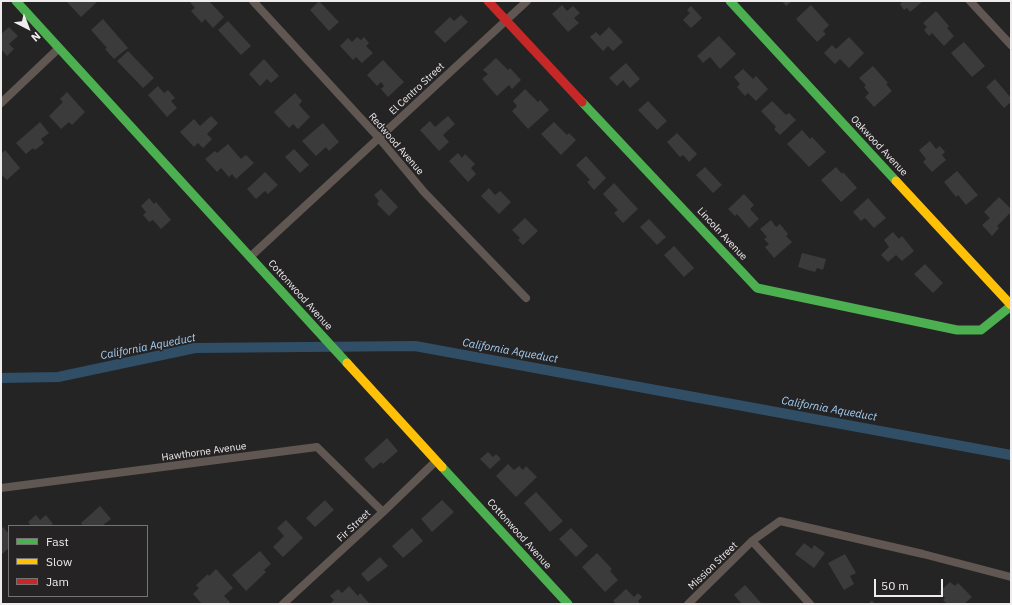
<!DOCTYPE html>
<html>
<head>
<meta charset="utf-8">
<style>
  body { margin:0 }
  #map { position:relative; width:1012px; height:605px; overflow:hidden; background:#252425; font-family:"IBM Plex Sans",sans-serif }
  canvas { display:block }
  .frame { position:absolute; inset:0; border:2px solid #eeeced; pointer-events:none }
  .legend { position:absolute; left:8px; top:525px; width:140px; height:72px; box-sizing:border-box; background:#262325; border:1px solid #767375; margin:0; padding:5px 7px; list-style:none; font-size:12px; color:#eeeced }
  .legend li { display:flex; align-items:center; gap:8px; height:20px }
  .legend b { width:20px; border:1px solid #767375 }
  .north { position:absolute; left:8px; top:8px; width:40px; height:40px; -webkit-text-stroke:3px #262325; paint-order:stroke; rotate:138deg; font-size:11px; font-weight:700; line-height:16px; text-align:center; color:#eeeced }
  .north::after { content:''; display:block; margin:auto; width:14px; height:18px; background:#eeeced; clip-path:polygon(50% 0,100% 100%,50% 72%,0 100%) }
  .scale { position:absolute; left:874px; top:579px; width:69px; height:18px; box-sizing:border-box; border:2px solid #eeeced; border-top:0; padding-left:5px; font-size:12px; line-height:14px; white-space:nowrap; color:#eeeced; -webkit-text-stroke:3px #262325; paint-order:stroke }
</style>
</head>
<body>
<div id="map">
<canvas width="1012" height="605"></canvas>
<div class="frame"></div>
<ul class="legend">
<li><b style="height:5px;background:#4caf50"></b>Fast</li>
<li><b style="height:5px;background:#ffc107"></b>Slow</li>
<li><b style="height:5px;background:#c62828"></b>Jam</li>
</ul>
<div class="north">N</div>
<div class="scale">50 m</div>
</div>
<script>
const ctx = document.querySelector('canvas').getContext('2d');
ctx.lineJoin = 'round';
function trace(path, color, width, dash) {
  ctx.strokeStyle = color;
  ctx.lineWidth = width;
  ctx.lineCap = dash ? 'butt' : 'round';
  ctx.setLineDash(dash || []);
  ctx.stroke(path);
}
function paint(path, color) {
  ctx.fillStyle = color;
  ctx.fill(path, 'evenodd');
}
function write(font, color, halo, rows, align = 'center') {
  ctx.font = font + ' "IBM Plex Sans",sans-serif';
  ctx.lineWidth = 3;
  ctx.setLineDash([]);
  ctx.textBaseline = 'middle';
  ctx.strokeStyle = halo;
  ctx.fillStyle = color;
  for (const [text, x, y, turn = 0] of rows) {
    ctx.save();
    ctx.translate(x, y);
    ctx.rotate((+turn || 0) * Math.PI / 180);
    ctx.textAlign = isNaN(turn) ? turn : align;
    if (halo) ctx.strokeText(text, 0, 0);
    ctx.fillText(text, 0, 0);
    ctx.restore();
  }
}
const canal = new Path2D(`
  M1 378 58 377 195 348 415 346 1011 455`);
const building = new Path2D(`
  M66 1H95L97 2 81 17Z
  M189 1H209L224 17 213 28 205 19 202 23 191 11 195 8Z
  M319 1 339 22 329 31 310 10Z
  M782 1H792L786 6Z
  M901 1H923L910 12 907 8 904 10 900 4 902 2Z
  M562 5 567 11 573 6 580 13 574 18 579 23 568 32 552 14Z
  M811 5 829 25 823 31 826 34 817 42 796 19Z
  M691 6 702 18 691 28 683 20 690 13 687 10Z
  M936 11 949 26 947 28 954 36 944 46 932 33 929 36 924 30 927 27 923 23Z
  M461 15 468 22 445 43 434 32 450 17 454 21Z
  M103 19 128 48 114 59 105 49 107 48 91 30Z
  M228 21 251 46 241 55 218 30Z
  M9 27 18 36 9 44 14 49 7 56 1 49V34Z
  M609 27 623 42 613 51 608 46 603 51 590 37 596 32 600 36Z
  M719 36 736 54 720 69 710 57 703 63 697 56Z
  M357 37 361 40 364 37 369 43 366 46 373 53 362 63 356 57 353 60 340 46 348 38 352 42Z
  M849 37 864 53 849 68 840 59 835 64 824 53 832 45 836 49Z
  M964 42 985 66 972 77 951 53Z
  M128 51 154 78 143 88 117 61Z
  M496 58 508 70 510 68 521 80 512 89 509 85 497 96 482 79 488 74 483 70Z
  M264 59 279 76 271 83 267 79 260 86 249 74Z
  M383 60 404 82 388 97 381 89 384 86 381 82 377 86 367 75Z
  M626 63 640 79 630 88 623 80 617 86 609 78Z
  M873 66 888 83 886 84 892 91 874 107 865 97 869 93 864 87 866 85 859 78Z
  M743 69 753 79 756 76 768 89 756 101 748 93 745 96 737 87 740 84 734 77Z
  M995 79 1011 98V102L1004 108 986 87Z
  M158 86 164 93 168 90 175 98 171 101 177 108 167 117 148 95Z
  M525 89 538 102 540 100 549 110 528 129 512 111 517 106 513 101Z
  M67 92 85 112 72 125 69 122 61 129 49 116 63 102 60 99Z
  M295 93 302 101 299 105 310 117 298 129 293 124 289 128 274 112Z
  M648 101 667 121 657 130 638 110Z
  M772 101 786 115 789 113 796 120 780 135 774 129 776 127 761 111Z
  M211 116 218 123 207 134 212 139 203 148 198 143 194 147 180 132 194 119 200 126Z
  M448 116 455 124 443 135 449 142 439 151 420 130 430 121 435 127Z
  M40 122 49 133 41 139 44 143 35 150 33 148 26 154 16 143Z
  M554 122 567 135 569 133 576 140 561 155 541 134Z
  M323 123 339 142 329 151 326 147 316 156 302 141Z
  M802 130 810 139 812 137 826 152 809 167 787 144Z
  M677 133 697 154 689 162 683 155 680 157 667 142Z
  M930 141 936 149 940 146 945 152 942 155 946 160 932 172 923 162 926 159 919 150Z
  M228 144 241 159 246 155 254 163 236 179 232 174 229 177 221 168 217 172 205 159 215 151 217 153Z
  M294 149 309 165 300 173 285 157Z
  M5 150 20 168 7 180 2 175 1 176V154Z
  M458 153 462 158 465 154 475 164 471 168 476 174 468 182 449 161Z
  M586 156 606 178 594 190 587 182 590 180 576 165Z
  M705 167 722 185 713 193 696 175Z
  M836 167 842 174 843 172 857 188 841 202 821 180Z
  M957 171 978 195 966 205 958 195 956 197 944 182Z
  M265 172 278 185 268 194 265 191 256 199 247 189Z
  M614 183 638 209 623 223 614 213 618 210 603 194Z
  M489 188 495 195 500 191 511 202 499 214 481 196Z
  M381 189 398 207 389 216 377 204 379 201 374 195Z
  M744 194 754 205 750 209 759 219 749 228 737 214 735 216 728 209Z
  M999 197 1011 209V212L997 226 999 228 992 236 982 225 990 218 984 212Z
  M149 198 154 204 156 202 171 220 161 229 153 220 149 222 143 215 146 212 141 206Z
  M868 198 886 218 874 228 865 218 861 221 853 212Z
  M525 218 538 231 523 245 518 240 520 238 512 230Z
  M649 219 666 237 657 245 640 227Z
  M771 220 776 227 780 224 788 234 786 236 792 242 774 258 765 247 769 244 764 239 767 237 760 229Z
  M893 232 899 239 902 236 914 251 902 261 896 255 888 262 881 255 889 247 884 240Z
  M674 246 694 268 684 277 664 255Z
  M802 253 826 259 823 270 817 268 815 272 798 267Z
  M925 264 943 283 933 293 914 274Z
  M387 438 398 451 383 464 381 462 373 469 364 459Z
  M488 452 493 457 496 454 501 459 490 469 480 459Z
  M508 464 514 470 519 466 523 470 526 466 537 477 516 497 496 476Z
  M536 492 563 521 550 532 524 503Z
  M325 500 334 510 315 527 306 518Z
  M442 500 454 512 432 532 421 519Z
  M100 506 111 519 102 526H83L81 523Z
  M36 515 40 520 46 515 53 524 50 526H28L30 524 28 522Z
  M286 520 303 538 283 557 273 547 284 536 277 528Z
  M3 527 9 534V548L1 555V529Z
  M412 528 423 541 403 558 392 546Z
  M571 528 588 546 576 557 559 539Z
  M804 543 812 549 814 545 825 553 814 568 795 554Z
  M260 551 271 564 264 570 266 572 246 591 232 575Z
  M597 553 612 569 610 571 618 580 605 592 582 567Z
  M845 554 856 573 850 576 854 584 844 590 828 563Z
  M380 557 388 566 368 582 361 574Z
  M216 569 233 588 224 596 230 602 228 604H202L193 594 199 588 196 585 208 574 209 576Z
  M950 582 955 586 958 583 972 597 964 604H947L943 600 945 598 939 592Z
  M745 585 762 604H742L734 595Z
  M349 586 358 596 360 593 370 604H330L334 600 330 596 338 589 342 593Z
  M626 589 634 597 638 593 642 597 638 601 640 604H616L613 601Z
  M872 600 875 604H868Z`);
const street = new Path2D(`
  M253 1 379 138 424 192 526 298
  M970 1 1011 45
  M1 103 59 48
  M250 257 527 1
  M1 488 317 447 383 512
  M752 541 810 604
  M283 604 383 512 436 461
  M688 604 752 541 780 521 923 554 1011 577`);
const fast = new Path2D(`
  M16 1 347 363
  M730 1 896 181
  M582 102 757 288 957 330H981L1011 306
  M442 467 568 604`);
const slow = new Path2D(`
  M896 181 1011 305
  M347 363 442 467`);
const jam = new Path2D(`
  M488 1 582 102`);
const streetNames = [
  ["El Centro Street",417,89,-43],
  ["Redwood Avenue",396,144,49],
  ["Oakwood Avenue",879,146,47],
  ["Lincoln Avenue",722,234,47],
  ["Cottonwood Avenue",300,295,48],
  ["Hawthorne Avenue",204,452,-8],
  ["Fir Street",354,526,-43],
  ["Cottonwood Avenue",519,534,48],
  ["Mission Street",713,566,-44]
];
const waterNames = [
  ["California Aqueduct",148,347,-11],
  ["California Aqueduct",510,351,10],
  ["California Aqueduct",829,409,10]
];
trace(canal, '#304f66', 10);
paint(building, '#3c3b3c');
trace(street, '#605652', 8);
trace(fast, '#4caf50', 9);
trace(slow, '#ffc107', 9);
trace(jam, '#c62828', 9);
write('10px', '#eeeced', '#262325', streetNames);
write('italic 11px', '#a3d2f5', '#262325', waterNames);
</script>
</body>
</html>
